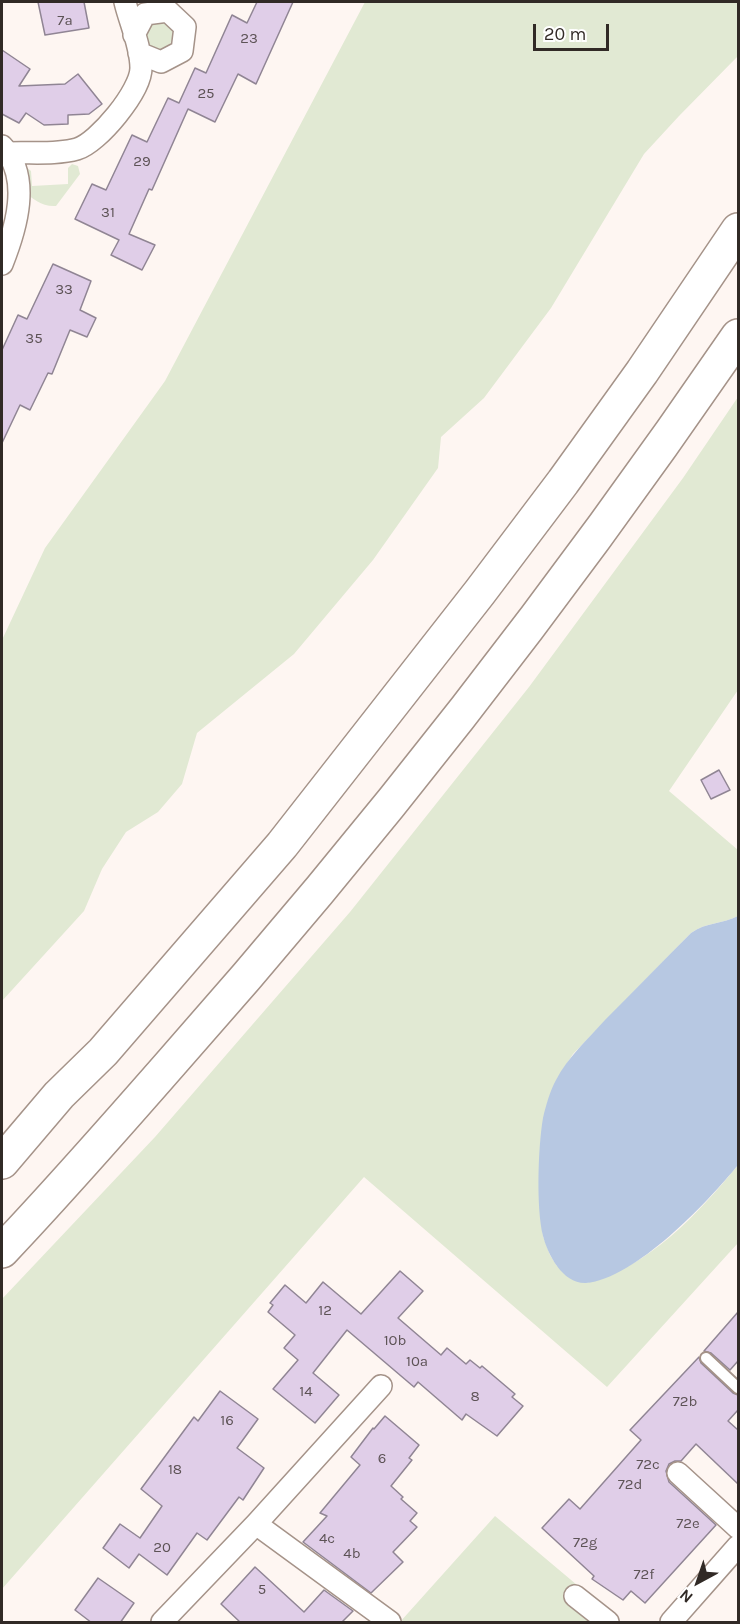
<!DOCTYPE html>
<html>
<head>
<meta charset="utf-8">
<style>
  body { margin:0 }
  #map { position:relative; width:740px; height:1624px; overflow:hidden; background:#fef6f2; font-family:Karla,sans-serif }
  canvas { display:block }
  .frame { position:absolute; inset:0; border:3px solid #312a26; pointer-events:none }
  .north { position:absolute; left:668px; top:1552px; width:60px; height:60px; -webkit-text-stroke:4px #fff; paint-order:stroke; rotate:220deg; font-size:16px; font-weight:700; line-height:24px; text-align:center; color:#312a26 }
  .north::after { content:''; display:block; margin:auto; width:21px; height:27px; background:#312a26; clip-path:polygon(50% 0,100% 100%,50% 72%,0 100%) }
  .scale { position:absolute; left:533px; top:24px; width:76px; height:27px; box-sizing:border-box; border:3px solid #312a26; border-top:0; padding-left:8px; font-size:18px; line-height:21px; white-space:nowrap; color:#312a26; -webkit-text-stroke:4px #fff; paint-order:stroke }
</style>
</head>
<body>
<div id="map">
<canvas width="740" height="1624"></canvas>
<div class="frame"></div>
<div class="north">N</div>
<div class="scale">20 m</div>
</div>
<script>
const ctx = document.querySelector('canvas').getContext('2d');
ctx.lineJoin = 'round';
function paint(path, color) {
  ctx.fillStyle = color;
  ctx.fill(path, 'evenodd');
}
function trace(path, color, width, dash) {
  ctx.strokeStyle = color;
  ctx.lineWidth = width;
  ctx.lineCap = dash ? 'butt' : 'round';
  ctx.setLineDash(dash || []);
  ctx.stroke(path);
}
function write(font, color, halo, rows, align = 'center') {
  ctx.font = font + ' Karla,sans-serif';
  ctx.lineWidth = 4.5;
  ctx.setLineDash([]);
  ctx.textBaseline = 'middle';
  ctx.strokeStyle = halo;
  ctx.fillStyle = color;
  for (const [text, x, y, turn = 0] of rows) {
    ctx.save();
    ctx.translate(x, y);
    ctx.rotate((+turn || 0) * Math.PI / 180);
    ctx.textAlign = isNaN(turn) ? turn : align;
    if (halo) ctx.strokeText(text, 0, 0);
    ctx.fillText(text, 0, 0);
    ctx.restore();
  }
}
const green = new Path2D(`
  M365 2H738V56L679 116 644 154 551 308 484 398 441 437 438 468 373 560 294 654 197 733 182 784 158 812 126 832 102 869 84 911 2 1001V640L45 548 165 381Z
  M145 35a14 14 0 1 1 28 0a14 14 0 1 1-28 0Z
  M72 164 78 166 80 174 56 206C42 207 33 199 23 191V169L26 167 31 171 32 186 68 184V168Z
  M738 397V690L669 791 738 850V916C723 924 706 922 691 933L573 1054 557 1079 548 1101 542 1131 539 1188 543 1236 550 1255 557 1266 586 1283C649 1267 698 1214 738 1165V1243L607 1387 364 1177 2 1589V1299L155 1137 350 912 529 687 683 478Z
  M495 1516 621 1622H400Z`);
const water = new Path2D(`
  M738 916V1165C708 1202 635 1279 586 1283 563 1284 548 1255 543 1236 536 1208 538 1147 543 1118 546 1105 550 1091 556 1080 568 1057 588 1039 605 1020 634 991 662 962 691 933 706 922 723 924 738 916Z`);
const building = new Path2D(`
  M38 2H84L89 28 45 35Z
  M257 2H293L256 84 238 74 215 122 188 109 152 190 149 189 129 234 155 245 142 270 111 255 119 240 75 219 92 184 106 190 132 135 147 142 168 98 179 103 195 68 206 73 232 15 247 23Z
  M2 50 30 69 19 86 65 84 78 74 102 104 89 114 68 115V124L44 125 26 113 19 123 2 114Z
  M53 264 91 281 80 310 96 318 87 337 70 330 52 374 48 373 30 410 20 405 2 443V350L18 315 27 319Z
  M719 770 730 790 711 799 701 780Z
  M400 1271 423 1291 398 1318 441 1355 447 1348 466 1364 470 1360 480 1368 482 1366 515 1394 512 1397 523 1406 497 1436 466 1414 462 1420 418 1382 414 1387 347 1330 313 1373 339 1395 315 1423 273 1389 298 1360 284 1348 295 1335 268 1312 273 1305 270 1303 285 1285 306 1303 323 1282 361 1314Z
  M738 1312V1361L730 1370 711 1353 704 1351Z
  M699 1357 701 1363 733 1393 738 1395V1410L728 1421 738 1430V1484L696 1444 681 1461H675L669 1464 666 1471 669 1482 716 1525 645 1603 631 1591 623 1600 592 1579 594 1576 542 1528 569 1499 580 1509 641 1440 630 1430Z
  M220 1391 258 1419 237 1448 264 1468 243 1500 239 1497 207 1540 197 1533 167 1575 139 1554 129 1568 103 1548 120 1524 140 1538 162 1506 141 1489 194 1417 198 1421Z
  M385 1416 419 1445 409 1458 412 1460 391 1486 403 1497 401 1499 417 1513 410 1521 417 1527 393 1552 403 1562 371 1593 303 1542 327 1516 320 1513 360 1465 351 1457 373 1428 374 1429Z
  M255 1567 304 1612 324 1590 353 1611 341 1623H241L221 1604Z
  M98 1578 134 1603 120 1623H92L75 1610Z`);
const service = new Path2D(`
  M706 1358 738 1388`);
const minor = new Path2D(`
  M134 35 145 14 168 11 185 27 182 51 161 62 139 53
  M2 146C32 177 16 229 2 264
  M8 153C30 152 56 155 77 149 98 143 141 91 141 68 141 46 130 23 125 2
  M381 1386 256 1524 390 1622
  M678 1473 738 1528
  M575 1596 608 1622
  M162 1622 256 1524
  M671 1622 738 1546`);
const motorway = new Path2D(`
  M2 1162 59 1095 103 1052 282 845 480 592 563 482 642 372 738 230
  M2 1251C60 1190 116 1126 172 1062 376 832 565 589 738 336`);
const numberNames = [
  ["7a",65,21],
  ["23",249,39],
  ["25",206,94],
  ["29",142,162],
  ["31",108,213],
  ["33",64,290],
  ["35",34,339],
  ["12",325,1311],
  ["10b",395,1341],
  ["10a",417,1362],
  ["14",306,1392],
  ["8",475,1397],
  ["72b",685,1402],
  ["16",227,1421],
  ["6",382,1459],
  ["72c",648,1465],
  ["18",175,1470],
  ["72d",630,1485],
  ["72e",688,1524],
  ["4c",327,1539],
  ["72g",585,1543],
  ["20",162,1548],
  ["4b",352,1554],
  ["72f",644,1575],
  ["5",262,1590]
];
paint(green, '#e1e9d3');
paint(water, '#b7c8e2');
paint(building, '#e0cee8');
trace(building, '#908594', 1.5);
trace(service, '#a59389', 14);
trace(minor, '#a59389', 24);
trace(motorway, '#a59389', 36);
trace(service, '#fff', 10);
trace(minor, '#fff', 21);
trace(motorway, '#fff', 33);
write('15px', '#5d5356', null, numberNames);
</script>
</body>
</html>
